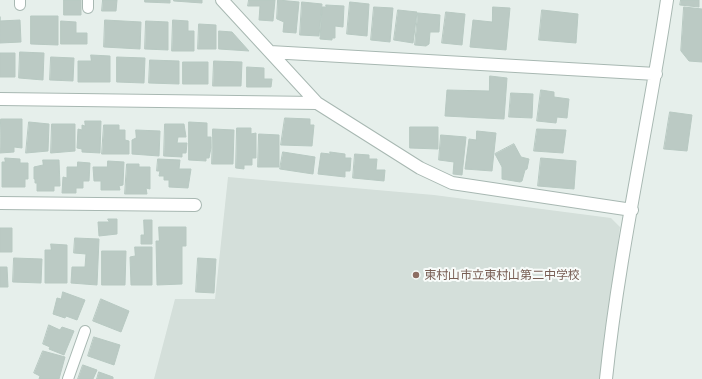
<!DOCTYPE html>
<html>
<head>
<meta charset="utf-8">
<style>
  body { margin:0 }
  canvas { display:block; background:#e6efeb }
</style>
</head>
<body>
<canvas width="702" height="379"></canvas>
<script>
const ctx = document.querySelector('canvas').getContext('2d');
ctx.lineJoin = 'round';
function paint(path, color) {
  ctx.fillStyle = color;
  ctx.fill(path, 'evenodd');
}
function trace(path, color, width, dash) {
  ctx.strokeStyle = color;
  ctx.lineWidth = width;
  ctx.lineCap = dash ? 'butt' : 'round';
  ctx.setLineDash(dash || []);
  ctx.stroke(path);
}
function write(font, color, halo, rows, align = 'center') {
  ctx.font = font + ' "Golos Text","Noto Sans JP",sans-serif';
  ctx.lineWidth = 4;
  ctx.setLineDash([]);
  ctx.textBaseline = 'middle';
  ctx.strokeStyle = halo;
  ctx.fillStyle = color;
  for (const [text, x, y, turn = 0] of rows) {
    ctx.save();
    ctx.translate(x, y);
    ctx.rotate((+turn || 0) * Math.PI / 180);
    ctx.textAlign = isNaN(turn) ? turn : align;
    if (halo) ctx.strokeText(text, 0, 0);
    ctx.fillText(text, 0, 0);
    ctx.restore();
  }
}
const built = new Path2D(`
  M228 177 434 195 611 218 620 227 601 379H154L175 299H215Z`);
const building = new Path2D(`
  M64 0H81V15H64Z
  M103 0H117L116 11H102Z
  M145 0H170V3L145 2Z
  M174 0H202V3L174 1Z
  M249 0H275L273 21 259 20 260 6H248Z
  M278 0 299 2 296 33 283 32 284 22 277 19Z
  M681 0H699V7L680 5Z
  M302 2 322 4 319 36 300 35Z
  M350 2 369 4 367 36 347 34Z
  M326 5 344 6 343 27 335 26V38H332V40L320 39 322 7H326Z
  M374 7 393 8 390 42 371 40Z
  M493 7 510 8 506 50 470 47 473 20 492 22Z
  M684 7 702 9V62L689 61 681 51Z
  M398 10 417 12 413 43 394 40Z
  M542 10 578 14 576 43 539 40Z
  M446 12 465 14 462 45 442 43Z
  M418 13 440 15 439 32H430L429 44 426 46 415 45Z
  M31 16H58V45L31 44Z
  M0 17V21L20 20 21 42 0 43Z
  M105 20 141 22 140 49 104 47Z
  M173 20 188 21V31H194V51H172Z
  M61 21 76 22V33H87V44H61Z
  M146 21 168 22V50L145 49Z
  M199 24 216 25V49H198Z
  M219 31 232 32 249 51 219 49Z
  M20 52 44 53 43 80 19 78Z
  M0 53H15V77H0Z
  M91 55 110 56V82H78V61H91Z
  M51 57 74 58 73 81 50 80Z
  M117 57 145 58 144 83 117 82Z
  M150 60 179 61V84L149 83Z
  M214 61 242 62 241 86H213Z
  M183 62H208V84H183Z
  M247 67 264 68V79H272L271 87H247Z
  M490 76 507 78 504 119 445 116 447 90 489 91Z
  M541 90 554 92V97L569 99 567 118 557 117 556 123 537 121Z
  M511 93 533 94 532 118 509 117Z
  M670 112 692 115 687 151 664 149Z
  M285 118 310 119V125H314L312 146 281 145Z
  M1 119H22V148L14 147V152L0 153Z
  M85 121H101L100 153 82 152V149L77 148 78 129 82 130V125L85 126Z
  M29 122 49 124 48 151 26 153Z
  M189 122 207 123V137H211V148L209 158H206V161L189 160Z
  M52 124H75V151L51 153Z
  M165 124H184L186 137H178L177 143H187L186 153H182V157L164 156Z
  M104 125H119V130H125V140L129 141V154H102Z
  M410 127H438V149L410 148Z
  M237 128H251V134L256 133V158H252V165H244V169L236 168Z
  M213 129 234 130 233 164H212Z
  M537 129 566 130 563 153 534 151Z
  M136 130 160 131 159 156 132 154V140L136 138Z
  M477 131 496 133 492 171 465 169 469 139 476 140Z
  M259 134 279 135V167H258Z
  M441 135 466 137 462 175 453 174 454 162 439 160Z
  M514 144 521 157 529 159 527 169 525 170 522 181 520 182 502 179V167L495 154Z
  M283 152 315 157 313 174 280 169Z
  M330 152 345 154V158H351L350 171H345V177L318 174 321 153 330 154Z
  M355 154 369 155V159H377L376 170H385L384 181 353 178Z
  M5 158 20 159V163H28V179H25V187H2V162H5Z
  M541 158 576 161 574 189 538 186Z
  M158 159 180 160 179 169H191L188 188 169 187V180H164V176H159L160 171H157Z
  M43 160H59L60 186H54V191H37V183H35V179H34V167L43 165Z
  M108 161 124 162 123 185 119 186 120 190H101V181H94L93 167H107Z
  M78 162 90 163 89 181H83V188H76V193H62L63 177 67 178V167H77Z
  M127 164H139V167H150V189L146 188 147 194H125Z
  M108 219H117V234L99 236 98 222H109Z
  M144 220H152V244H141V235H144Z
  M159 227H186V246H182V284L157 285 156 241H159Z
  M0 228H12V252H0Z
  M75 238 99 239 97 285 71 283 72 267H85L86 254 74 253Z
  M51 244 67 245V283H45V250H51Z
  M135 247H152V285H131L130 257 135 256Z
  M102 251H126L125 285H102Z
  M14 258 42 259 41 283 13 282Z
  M198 258 216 259 214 293 196 292Z
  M0 267H7L8 287H0Z
  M63 292 85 300 77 320 66 316 65 318 53 314 57 298 61 299Z
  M101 299 129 311 121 332 93 321Z
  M49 325 60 330 62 327 74 331 64 355 49 349 50 347 43 344Z
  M94 337 120 345 114 365 88 356Z
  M43 351 65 357 59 379H39L40 376 34 373Z
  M83 365 97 370 93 379H78Z
  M99 372 113 377V379H97Z`);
const service = new Path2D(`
  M20 0V5
  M88 0V8
  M68 379 85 331`);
const minor = new Path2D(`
  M222 0 317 103 420 168 452 183 632 210
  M270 52 656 74
  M0 99 317 103
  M0 203 195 205
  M606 379C619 252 648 127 667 0`);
const markers = [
  [416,275,4,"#8d6e63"]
];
const educationNames = [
  ["東村山市立東村山第二中学校",424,275]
];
paint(built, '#d4dfda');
paint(building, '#bbcac4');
trace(building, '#b8c9c2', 1);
trace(service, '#a8b8b2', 12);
trace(minor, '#a8b8b2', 14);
trace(service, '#fff', 10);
trace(minor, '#fff', 12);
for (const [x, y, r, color] of markers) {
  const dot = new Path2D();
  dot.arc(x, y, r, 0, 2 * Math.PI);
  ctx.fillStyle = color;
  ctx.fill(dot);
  trace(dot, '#f7fbf9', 1.5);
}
write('12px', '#785e54', '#f7fbf9', educationNames, 'left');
</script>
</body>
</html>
